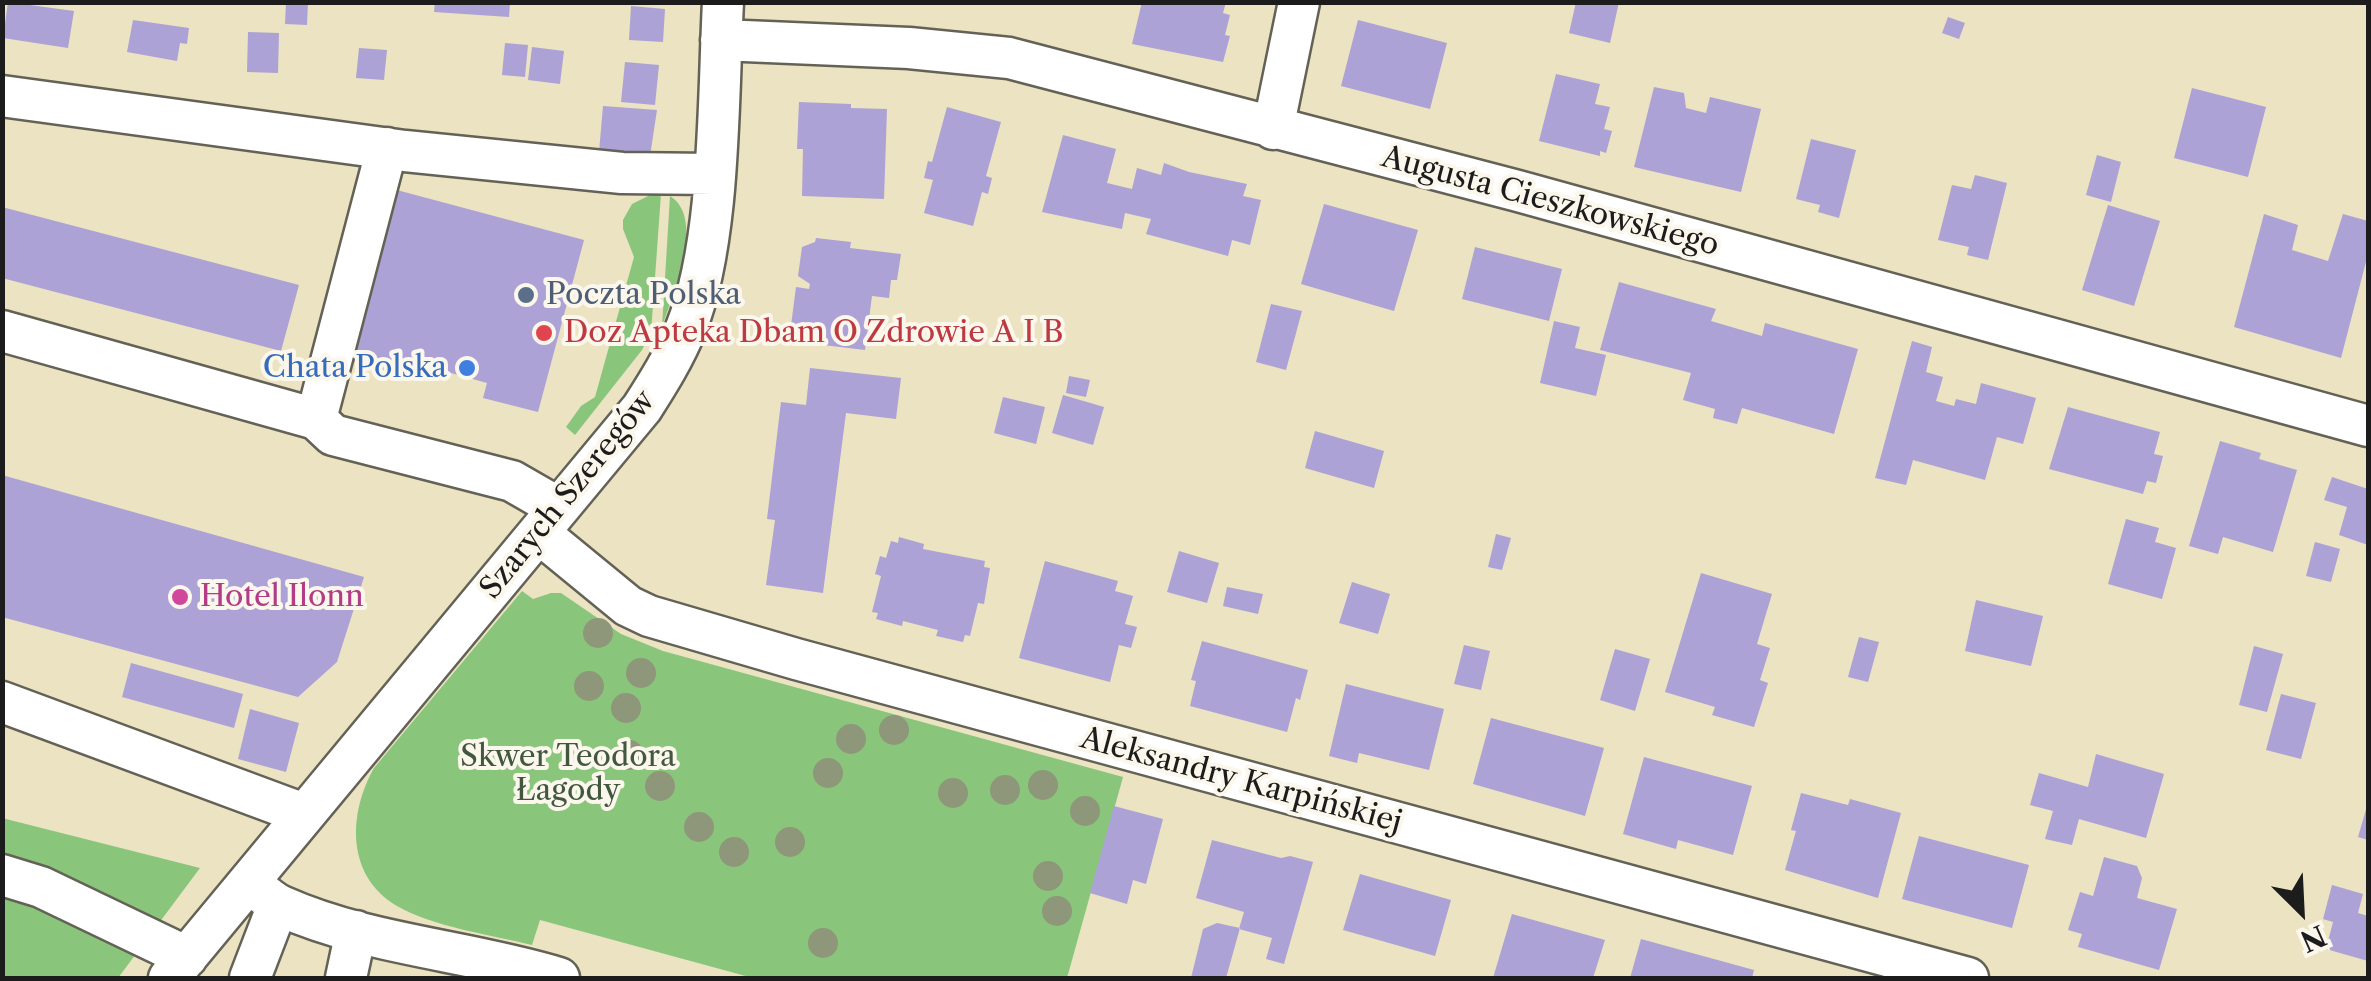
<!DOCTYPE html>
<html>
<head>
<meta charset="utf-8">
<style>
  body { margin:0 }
  #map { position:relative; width:2371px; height:981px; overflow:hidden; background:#ebe3c2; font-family:"Libre Caslon Text",serif }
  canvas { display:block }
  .frame { position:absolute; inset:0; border:5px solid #1c1c1c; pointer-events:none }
  .north { position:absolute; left:2251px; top:861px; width:100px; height:100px; -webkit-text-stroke:8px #fbf7ec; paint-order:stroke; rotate:156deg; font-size:28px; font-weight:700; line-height:40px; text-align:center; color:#1c1c1c }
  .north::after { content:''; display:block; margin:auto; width:35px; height:45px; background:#1c1c1c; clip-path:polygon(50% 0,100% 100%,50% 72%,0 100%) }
</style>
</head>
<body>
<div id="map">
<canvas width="2371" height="981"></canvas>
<div class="frame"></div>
<div class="north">N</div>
</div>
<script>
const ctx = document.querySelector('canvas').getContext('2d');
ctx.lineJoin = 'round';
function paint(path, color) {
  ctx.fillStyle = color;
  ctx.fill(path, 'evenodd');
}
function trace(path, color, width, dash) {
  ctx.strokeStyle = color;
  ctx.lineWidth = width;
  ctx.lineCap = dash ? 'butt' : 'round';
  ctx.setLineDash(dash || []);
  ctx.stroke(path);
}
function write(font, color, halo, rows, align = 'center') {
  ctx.font = font + ' "Libre Caslon Text",serif';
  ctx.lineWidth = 8;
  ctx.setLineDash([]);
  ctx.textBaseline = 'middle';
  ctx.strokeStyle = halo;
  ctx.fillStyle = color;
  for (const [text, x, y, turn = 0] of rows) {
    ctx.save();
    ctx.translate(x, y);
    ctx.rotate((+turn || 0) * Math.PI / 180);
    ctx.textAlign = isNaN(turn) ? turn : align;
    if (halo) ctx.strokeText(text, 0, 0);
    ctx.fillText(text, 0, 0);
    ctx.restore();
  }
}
const green = new Path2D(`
  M652 194H661L651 333 642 350 575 435 566 427 581 406 595 397 634 257 623 229V220L632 204Z
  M670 196C706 218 673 295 662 327Z
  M522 591 533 599 551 593H561L621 634 663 651 1123 777 1067 978H753L540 920 532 945C492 935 433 927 397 906 346 876 348 814 374 768Z
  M2 818 200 868 118 978H3Z`);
const building = new Path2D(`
  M8 2 74 11 68 48 3 38Z
  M286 2H308L307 25 285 24Z
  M435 2H510L509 17 434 12Z
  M1142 2H1226L1223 13 1230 15 1225 35 1230 36 1223 62 1132 44Z
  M1576 2H1619L1610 43 1569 33Z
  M631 6 665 9 663 42 629 40Z
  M1948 17 1965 23 1959 39 1942 33Z
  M133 20 189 28 187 44 180 43 177 61 127 52Z
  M1358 20 1447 43 1430 109 1341 86Z
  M248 32 279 33 278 73 247 72Z
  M505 43 528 45 525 77 502 75Z
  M532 47 564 51 560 84 528 80Z
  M359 48 387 50 384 80 356 78Z
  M625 62 659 65 655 105 621 102Z
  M1556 74 1600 84 1595 104 1610 107 1604 129 1612 131 1606 153 1600 151V156L1539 141Z
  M1654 87 1684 93 1686 108 1706 113 1710 97 1761 109 1741 192 1634 167Z
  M2192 88 2266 107 2248 177 2174 158Z
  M799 102 851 104V108L887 109 884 199 802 196 803 149H797Z
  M603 106 657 110 650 156 599 152Z
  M947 107 1001 122 986 176 992 178 988 194 982 192 973 226 924 213 933 180 924 178 928 161 932 162Z
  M1063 135 1116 149 1107 183 1132 189 1137 168 1161 175 1164 163 1189 172 1247 184 1243 196 1261 200 1250 245 1232 240 1228 256 1146 234 1151 219 1125 213 1122 229 1042 212Z
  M1811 139 1856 150 1839 218 1818 212 1820 205 1796 199Z
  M2097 155 2121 162 2111 202 2086 195Z
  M1975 175 2007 183 1988 260 1967 255 1969 247 1938 240 1952 185 1971 189Z
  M393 189 584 240 538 412 483 398 487 383 415 363 411 378 347 360 373 264 377 265 385 237 386 232 382 231Z
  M1324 204 1418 230 1394 311 1301 284Z
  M2108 205 2160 221 2134 306 2082 290Z
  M2 207 299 285 281 351 2 278Z
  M2264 214 2298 225 2292 250 2328 261 2343 214 2368 221V254L2341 358 2234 327Z
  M816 238 851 242 850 248 901 254 897 280H891L889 298 872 296 865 350 789 341 796 287 809 289 810 284 798 276 802 247 815 242Z
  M1475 247 1562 269 1549 321 1462 299Z
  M1619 282 1716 309 1711 321 1762 336 1765 323 1858 349 1834 434 1742 408 1737 424 1713 418 1715 409 1683 400 1691 373 1600 350Z
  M1271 304 1302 311 1286 370 1256 362Z
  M1554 321 1580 327 1575 348 1606 355 1596 396 1540 383Z
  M1912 341 1932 347 1926 372 1943 377 1936 401 1954 406 1956 399 1976 404 1981 383 2036 398 2023 444 1997 437 1985 480 1913 460 1906 485 1875 478Z
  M810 368 901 378 896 419 846 413 823 593 766 585 775 520 767 519 781 402 806 405Z
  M1069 376 1090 380 1086 397 1066 393Z
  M1063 395 1104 407 1093 445 1052 433Z
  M1003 397 1045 407 1036 444 994 433Z
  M2068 407 2160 432 2154 454 2163 456 2156 483 2147 481 2143 494 2049 469Z
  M1315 431 1384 451 1374 488 1305 468Z
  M2220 441 2261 453 2259 459 2297 470 2273 552 2223 537 2218 554 2189 546Z
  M2 475 364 577 337 662 298 697 2 617Z
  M2332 477 2368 489V545L2339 535 2347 507 2324 500Z
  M2126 519 2159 528 2155 542 2176 548 2162 599 2108 584Z
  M1496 534 1511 538 1502 570 1488 567Z
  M899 537 924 544 923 549 985 561 984 567 990 568 984 604 978 603 970 636 965 635 963 642 936 636 938 630 903 621 902 626 876 619 878 613 872 612 881 576 875 574 880 556 886 558 891 541 898 543Z
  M2315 542 2340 549 2331 582 2306 576Z
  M1179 551 1219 563 1207 603 1167 592Z
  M1045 561 1118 581 1115 591 1133 596 1125 624 1137 627 1131 648 1119 645 1110 682 1019 658Z
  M1701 573 1772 594 1757 644 1770 648 1760 680 1768 683 1754 727 1712 715 1715 707 1665 692Z
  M1352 582 1390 594 1378 634 1339 623Z
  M1227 587 1263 594 1258 614 1223 606Z
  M1976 600 2043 616 2031 666 1965 651Z
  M1859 637 1879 642 1868 682 1848 677Z
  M1202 641 1308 670 1300 700 1296 698 1287 732 1190 706 1196 681 1191 680Z
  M1464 645 1490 651 1481 690 1454 684Z
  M2254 646 2283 654 2267 712 2239 705Z
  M1615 649 1650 659 1635 711 1600 700Z
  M131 663 243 694 234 728 122 697Z
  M1346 684 1444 709 1429 770 1359 753 1357 763 1329 756Z
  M2281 694 2316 703 2301 759 2266 750Z
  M250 709 299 723 286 772 238 759Z
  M1491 718 1604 748 1585 816 1473 784Z
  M2096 754 2164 774 2146 838 2079 819 2072 845 2045 839 2053 811 2030 805 2039 773 2088 787Z
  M1644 757 1752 786 1733 855 1678 840 1676 849 1623 834Z
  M1801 793 1848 805 1850 799 1901 813 1878 898 1785 870 1796 831 1791 830Z
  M1114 806 1163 819 1146 884 1133 880 1127 904 1090 893Z
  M2367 806H2368V840L2358 837Z
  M1919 836 2029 865 2012 928 1902 899Z
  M1212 840 1281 858 1290 856 1313 862 1284 964 1266 959 1272 938 1239 929 1244 912 1196 898Z
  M2104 857 2137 866 2142 878 2137 898 2177 909 2159 970 2078 947 2082 934 2068 930 2080 892 2093 896Z
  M1360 874 1451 900 1435 956 1343 930Z
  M2332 885 2363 894 2358 913 2368 916V961L2326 949 2333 922 2323 919Z
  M1512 914 1605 940 1593 978H1493Z
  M1217 923 1240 928 1226 978H1191L1203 929Z
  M1641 939 1754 970 1752 978H1630Z`);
const minor = new Path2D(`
  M721 40 909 48 1009 58 1518 191 2368 426
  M2 96 405 151 622 173 713 174
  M1273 129 1299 2
  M2 331 316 419 333 435 512 481 559 508
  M316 419 387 148
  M539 533 628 606 649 616 796 659 1968 978
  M2 702 304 814
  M2 875 41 887 187 957
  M250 883C259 890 270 901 281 906 368 945 468 950 559 978
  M169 978 642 408C658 383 675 356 686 328 721 241 718 97 723 2
  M250 978 278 905
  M346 978 356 931`);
const trees = [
  [598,633],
  [641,673],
  [589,686],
  [626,708],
  [894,730],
  [851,739],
  [629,755],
  [828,773],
  [1043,785],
  [660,786],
  [1005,790],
  [953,793],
  [1085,811],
  [699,827],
  [790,842],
  [734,852],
  [1048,876],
  [1057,911],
  [823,943]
];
const markers = [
  [526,295,10,"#5c6f8a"],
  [544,333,10,"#e0444e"],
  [467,368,10,"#3f7fe0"],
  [180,597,10,"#d1479c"]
];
const streetNames = [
  ["Augusta Cieszkowskiego",1550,202,15],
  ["Szarych Szeregów",568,495,-51],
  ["Aleksandry Karpińskiej",1241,781,15]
];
const serviceNames = [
  ["Poczta Polska",546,295]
];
const healthNames = [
  ["Doz Apteka Dbam O Zdrowie A I B",564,333]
];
const shopNames = [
  ["Chata Polska",447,368]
];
const hotelNames = [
  ["Hotel Ilonn",200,597]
];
const parkNames = [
  ["Skwer Teodora",568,757],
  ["Łagody",568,791]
];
paint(green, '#89c67c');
paint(building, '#aca2d5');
trace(minor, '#646256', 45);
trace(minor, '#fff', 40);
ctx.fillStyle = '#8e9779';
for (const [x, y] of trees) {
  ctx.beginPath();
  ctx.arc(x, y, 15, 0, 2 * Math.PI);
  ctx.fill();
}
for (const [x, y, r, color] of markers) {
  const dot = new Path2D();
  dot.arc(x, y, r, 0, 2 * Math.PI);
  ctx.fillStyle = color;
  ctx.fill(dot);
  trace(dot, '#fbf7ec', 4);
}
write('30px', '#1c1c1c', '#fbf7ec', streetNames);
write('30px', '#4e5e75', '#fbf7ec', serviceNames, 'left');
write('30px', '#be3a42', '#fbf7ec', healthNames, 'left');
write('30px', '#366cbe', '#fbf7ec', shopNames, 'right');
write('30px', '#b23c85', '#fbf7ec', hotelNames, 'left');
write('30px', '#42583e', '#fbf7ec', parkNames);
</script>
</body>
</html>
